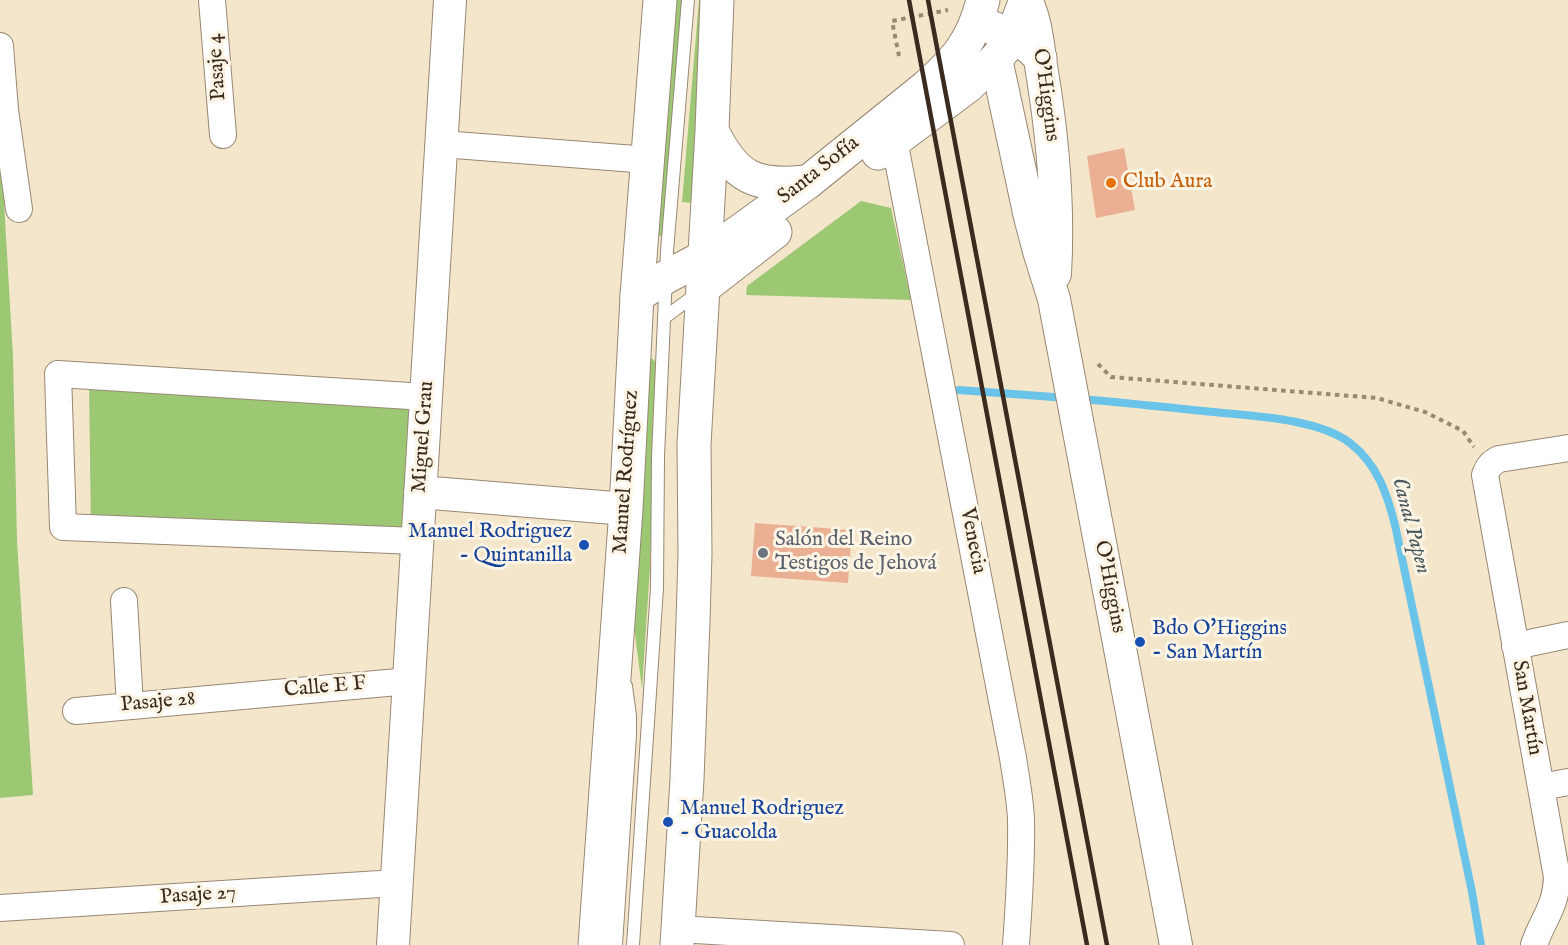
<!DOCTYPE html>
<html>
<head>
<meta charset="utf-8">
<style>
  body { margin:0 }
  canvas { display:block; background:#f4e6cb }
</style>
</head>
<body>
<canvas width="1568" height="945"></canvas>
<script>
const ctx = document.querySelector('canvas').getContext('2d');
ctx.lineJoin = 'round';
function paint(path, color) {
  ctx.fillStyle = color;
  ctx.fill(path, 'evenodd');
}
function trace(path, color, width, dash) {
  ctx.strokeStyle = color;
  ctx.lineWidth = width;
  ctx.lineCap = dash ? 'butt' : 'round';
  ctx.setLineDash(dash || []);
  ctx.stroke(path);
}
function write(font, color, halo, rows, align = 'center') {
  ctx.font = font + ' "IM FELL English",serif';
  ctx.lineWidth = 6;
  ctx.setLineDash([]);
  ctx.textBaseline = 'middle';
  ctx.strokeStyle = halo;
  ctx.fillStyle = color;
  for (const [text, x, y, turn = 0] of rows) {
    ctx.save();
    ctx.translate(x, y);
    ctx.rotate((+turn || 0) * Math.PI / 180);
    ctx.textAlign = isNaN(turn) ? turn : align;
    if (halo) ctx.strokeText(text, 0, 0);
    ctx.fillText(text, 0, 0);
    ctx.restore();
  }
}
const green = new Path2D(`
  M674 0H684L666 235 656 237Z
  M699 0H704L694 203 682 202Z
  M0 134 13 356 17 541 33 795 0 798Z
  M861 201 891 208 911 300 746 295 747 286Z
  M652 358 656 363 650 567 642 689 635 634 634 597 649 363Z
  M89 385 410 399 402 549 91 532Z`);
const stream = new Path2D(`
  M959 390 1067 398
  M1080 399C1121 402 1162 407 1203 411 1245 416 1316 417 1350 443 1377 464 1387 493 1395 525L1472 892 1481 945`);
const building = new Path2D(`
  M1124 148 1135 210 1096 218 1087 156Z
  M755 523 852 530 848 583 751 576Z`);
const path = new Path2D(`
  M899 56 892 21 948 10
  M1098 364 1111 377 1377 398 1425 412 1463 431 1474 447`);
const service = new Path2D(`
  M664 318 699 292
  M616 945 630 735V716L626 686
  M633 945 657 588 658 456 667 251 688 0`);
const minor = new Path2D(`
  M212 0 223 135
  M0 46 5 110 19 209
  M894 140 1013 758C1016 778 1020 798 1021 819 1022 861 1019 903 1016 945
  M442 144 648 160
  M417 541 63 527 58 374 426 397
  M124 601 130 706
  M1515 646 1568 635
  M76 711 409 681
  M1541 787 1568 782
  M0 908 396 883
  M678 929 951 945
  M1534 945C1543 918 1556 908 1557 877L1485 475C1488 467 1491 463 1499 459L1568 448`);
const tertiary = new Path2D(`
  M1026 0C1037 22 1038 48 1042 72 1053 139 1059 206 1055 274
  M996 59 1030 217 1039 251 1054 299 1176 945
  M420 492 626 509
  M393 945 450 0`);
const secondary = new Path2D(`
  M993 28C1010 36 1028 42 1040 58
  M878 153 968 86 996 59 1005 48 1012 36 1026 0
  M703 288 775 232
  M637 296 666 277 704 257 808 182 926 87C957 59 973 41 983 0`);
const primary = new Path2D(`
  M712 131C736 179 755 187 808 182
  M595 945 626 509 637 296 660 0
  M677 945 687 779 693 621 695 554 694 444 712 131 717 0`);
const rail = new Path2D(`
  M909 0 1087 945
  M928 0 1107 945`);
const markers = [
  [1111,183,6,"#e8710a"],
  [584,545,6,"#1a4fb4"],
  [763,553,6,"#6b7280"],
  [1140,642,6,"#1a4fb4"],
  [668,822,6,"#1a4fb4"]
];
const streetNames = [
  ["Pasaje 4",218,67,-94],
  ["O'Higgins",1045,95,82],
  ["Santa Sofía",819,171,-38],
  ["Miguel Grau",424,437,-86],
  ["Manuel Rodríguez",627,472,-86],
  ["Venecia",972,541,79],
  ["O'Higgins",1109,587,79],
  ["Calle E F",325,688,-5],
  ["Pasaje 28",158,703,-5],
  ["San Martín",1526,708,80],
  ["Pasaje 27",198,896,-4]
];
const foodNames = [
  ["Club Aura",1123,183]
];
const transitNames = [
  ["Manuel Rodriguez",572,533,"right"],
  ["- Quintanilla",572,557,"right"],
  ["Bdo O'Higgins",1152,630],
  ["- San Martín",1152,654],
  ["Manuel Rodriguez",680,810],
  ["- Guacolda",680,834]
];
const worshipNames = [
  ["Salón del Reino",775,541],
  ["Testigos de Jehová",775,565]
];
const waterNames = [
  ["Canal Papen",1410,526,75]
];
paint(green, '#9cc874');
trace(stream, '#6ac3e8', 8);
paint(building, '#ebb094');
trace(service, '#988874', 14);
trace(minor, '#988874', 28);
trace(tertiary, '#988874', 34);
trace(secondary, '#988874', 35);
trace(primary, '#988874', 35);
trace(path, '#988874', 4, [4.5, 4.5]);
trace(service, '#fff', 12);
trace(minor, '#fff', 26);
trace(tertiary, '#fff', 32);
trace(secondary, '#fff', 33);
trace(primary, '#fff', 33);
trace(rail, '#3b2a1e', 4.5);
for (const [x, y, r, color] of markers) {
  const dot = new Path2D();
  dot.arc(x, y, r, 0, 2 * Math.PI);
  ctx.fillStyle = color;
  ctx.fill(dot);
  trace(dot, '#fcf5e5', 2);
}
write('21px', '#3b2a1e', '#fcf5e5', streetNames);
write('21px', '#c56008', '#fcf5e5', foodNames, 'left');
write('21px', '#164399', '#fcf5e5', transitNames, 'left');
write('21px', '#5b616d', '#fcf5e5', worshipNames, 'left');
write('italic 22px', '#49585b', '#fcf5e5', waterNames);
</script>
</body>
</html>
